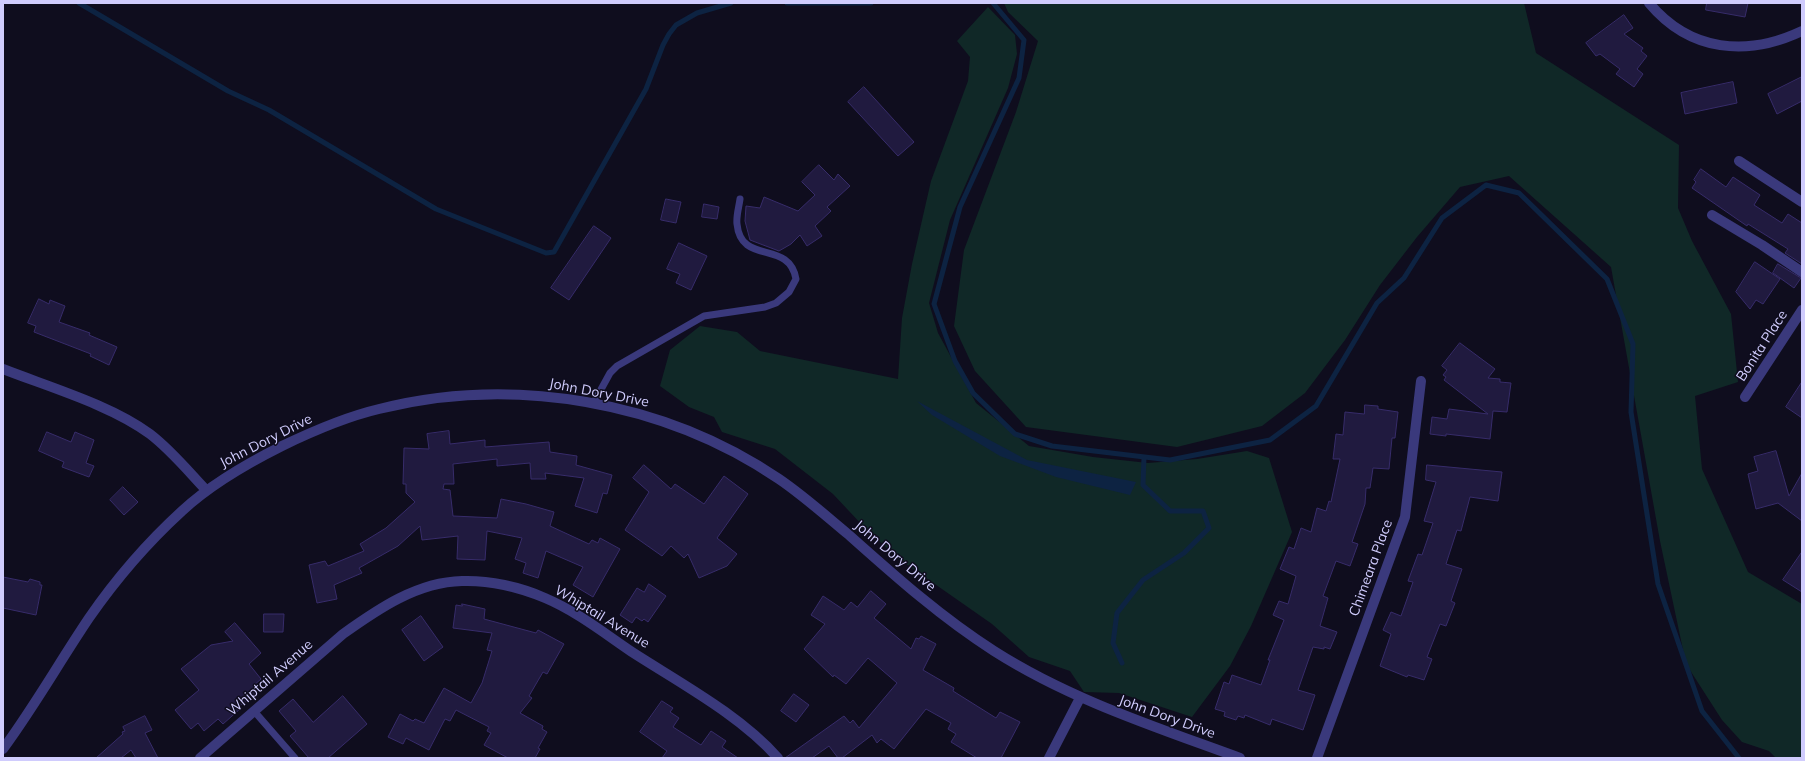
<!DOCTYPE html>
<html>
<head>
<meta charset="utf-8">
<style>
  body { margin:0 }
  #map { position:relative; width:1805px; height:761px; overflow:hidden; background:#0f0d1e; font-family:Mulish,sans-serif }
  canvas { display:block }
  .frame { position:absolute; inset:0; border:4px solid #d0ccfd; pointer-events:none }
</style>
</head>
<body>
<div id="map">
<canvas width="1805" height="761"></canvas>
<div class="frame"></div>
</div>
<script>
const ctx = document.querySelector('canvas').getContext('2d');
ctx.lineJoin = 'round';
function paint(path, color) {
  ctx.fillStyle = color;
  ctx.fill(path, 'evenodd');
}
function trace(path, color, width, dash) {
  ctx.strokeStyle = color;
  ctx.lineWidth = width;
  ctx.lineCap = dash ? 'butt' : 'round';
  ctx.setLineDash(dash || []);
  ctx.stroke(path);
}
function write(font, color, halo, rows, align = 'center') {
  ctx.font = font + ' Mulish,sans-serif';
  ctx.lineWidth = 3;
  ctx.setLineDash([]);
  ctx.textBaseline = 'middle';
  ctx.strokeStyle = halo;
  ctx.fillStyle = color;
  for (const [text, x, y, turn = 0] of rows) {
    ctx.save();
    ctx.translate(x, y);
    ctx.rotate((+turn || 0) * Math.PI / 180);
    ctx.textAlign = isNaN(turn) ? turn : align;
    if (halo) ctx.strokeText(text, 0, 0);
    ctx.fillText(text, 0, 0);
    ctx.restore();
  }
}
const green = new Path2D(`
  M1004 3H1524L1536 53 1679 145 1678 208 1692 241 1731 314 1738 382 1695 396 1702 469 1748 572 1802 604V758H1776L1769 751 1742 742 1722 720 1686 664 1660 541 1611 267 1509 176 1460 187 1417 237 1380 285 1345 340 1305 393 1262 426 1177 447 1026 427 975 371 954 326 964 250 1016 112 1038 41 1008 12Z
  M988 7 1015 35 1017 54 1008 88 950 220 929 303 938 333 976 403 1029 446 1093 457 1148 463 1197 459 1247 451 1269 458 1292 532 1251 626 1230 666 1192 717 1119 693 1084 692 1070 671 1029 657 992 624 899 559 864 527 833 494 775 449 722 432 714 417 689 407 660 386 670 350 700 326 737 332 760 351 898 379 902 318 912 264 931 181 968 81 970 57 957 41Z`);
const water = new Path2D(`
  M917 401 1027 460 1136 482 1130 495 1056 477 1000 456 932 415Z`);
const stream = new Path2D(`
  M79 3 228 91 269 110 436 209 546 253 554 252 646 89 663 45 669 34 676 25 697 13 731 3
  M787 3H871
  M993 3 1024 40 1019 78 960 207 934 304 955 361 973 393 1015 434 1052 446 1170 460 1270 440 1316 406 1377 303 1404 278 1442 218 1486 185 1519 193 1607 279 1633 344 1631 412 1658 584 1702 711 1739 758
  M1122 663 1113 643 1117 613 1143 580 1184 553 1209 528 1203 511H1170L1143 485 1144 457`);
const building = new Path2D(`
  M1707 3H1748L1745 17 1706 10Z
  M1624 15 1633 28 1624 34 1643 48 1641 51 1647 56 1637 69 1643 74 1634 87 1616 74 1620 69 1600 54 1596 56 1586 43Z
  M1802 77V101L1777 114 1768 94Z
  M1733 82 1737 103 1685 114 1681 93Z
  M864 87 914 142 898 156 848 102Z
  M819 165 834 180 838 174 850 186 827 207 831 211 815 226 822 236 807 246 800 235 791 244 779 251 750 240 745 221 746 206 760 208 764 197 798 211 815 195 802 182Z
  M1701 169 1726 187 1733 177 1760 195 1754 205 1782 223 1788 214 1802 223V264L1785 253 1788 249 1748 224 1747 226 1692 188 1696 182 1694 180Z
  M666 199 681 202 676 223 661 220Z
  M704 204 719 207 717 219 702 217Z
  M594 226 611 238 569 300 551 288Z
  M679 243 707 256 691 290 676 283 680 274 667 269Z
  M1755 262 1780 279 1763 304 1756 300 1750 309 1736 292Z
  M1778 264 1801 278 1794 288 1773 273Z
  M39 299 49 304 50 300 65 306 59 322 90 333 89 335 117 347 109 365 90 356 91 354 34 332 36 326 28 323Z
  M1460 343 1495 369 1488 378 1500 379V382L1511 383 1507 412 1493 411 1490 439 1446 434V436L1430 434 1432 417 1447 419 1449 409 1488 414 1444 380 1446 377 1443 375 1447 370 1442 366Z
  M1802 382V418L1786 407Z
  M1365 405 1378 406V409L1398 412 1395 438H1392L1389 469 1373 468 1370 488H1366L1365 504 1352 542 1358 544 1350 566 1336 561 1323 596 1328 598 1320 626 1337 632 1330 649 1324 647V649L1313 647 1298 690 1315 695 1303 730 1272 719 1270 725 1245 715 1244 718 1238 716 1236 720 1224 716 1225 712 1215 709 1224 682 1229 684 1232 675 1261 685 1270 660H1268L1284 620 1273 615 1279 601 1288 604 1296 576 1280 569 1289 547 1294 549 1301 528 1311 532 1317 508 1326 511 1329 501 1331 502 1340 459H1333L1336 434 1343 435 1345 412 1364 414Z
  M449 431 450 444 485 440V447L549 442 550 452 577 456 576 465 612 475 607 494 603 493 597 513 575 506 584 478 545 473 546 479H531L530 463 497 466V459L453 464 454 484H444L443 489 450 490 453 516 497 518 501 499 526 504 554 512 550 526 589 544 592 540 598 543 600 538 620 549 593 597 573 585 583 567 546 551 538 578 523 573 526 563 515 559 522 538 487 531 485 560 457 559 458 536 422 540 420 526 398 546 359 568 362 573 334 585 337 599 317 603 309 565 325 561 328 566 364 551 360 544 386 528 415 502 406 493V484H403L404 448 429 449 427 434Z
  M47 432 71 442 75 432 94 440 86 463 94 466 89 477 62 467 64 462 39 451Z
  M1776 451 1789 496 1802 473V521L1778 503 1756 509 1748 474 1758 471 1754 457Z
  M644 465 671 489 675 484 704 504 724 476 748 494 717 538 737 554 727 566 699 578 688 554 684 558 671 546 662 556 625 530 649 492 633 478Z
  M1427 465 1502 472 1498 501 1470 497 1461 531 1457 530 1446 564 1462 569 1451 601 1455 603 1446 626 1440 624 1427 657 1432 659 1424 680 1408 675 1407 677 1380 666 1391 634 1383 630 1391 612 1401 616 1413 582 1408 581 1418 554 1422 555 1433 523 1424 521 1436 482 1426 480Z
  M123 487 138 502 124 515 110 500Z
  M1802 552V592L1783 580Z
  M3 577 28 582 30 579 40 582V585H42L36 615 3 608Z
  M649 584 666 596 648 622 644 619 642 621 636 617 632 623 620 615 637 588 644 592Z
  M871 591 886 604 874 618 911 649 916 638 919 639 921 636 936 644 923 670 954 688 953 691 996 718 1000 712 1020 722 1001 758H977L951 742 956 734 948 729 951 723 926 709 894 749 881 739 877 743 872 735 842 758H838L829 746 812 758H785L844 716 850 723 853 720 859 728 897 683 868 658 846 684 834 675 833 677 804 649 825 624 811 615 823 596 844 610 851 602 857 607Z
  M462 604 485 609 484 619 536 633 538 630 564 644 547 674 543 672 529 696 532 698 520 713 543 726 542 729 547 732 538 748 540 749 535 758H508L484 745 491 733 487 731 489 727 456 710 450 721 445 719 429 750 406 738 403 744 388 737 400 714 413 721 415 719 424 723 444 688 471 703 482 683 492 651 487 650 492 633 453 628 456 605 462 606Z
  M264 614H284L283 632H264Z
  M421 616 443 647 424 661 402 630Z
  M235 623 261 653 249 664 261 679 253 686 258 693 238 707 240 709 223 724 218 719 204 731 198 723 191 729 175 710 199 690 181 669 211 645 233 641 225 632Z
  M794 694 809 705 796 722 781 711Z
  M343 696 367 724 328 758H309L290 736 296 731 279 711 293 699 313 722Z
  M662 701 673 708 670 712 679 718 673 727 701 745 711 731 726 741 722 747 738 758H662L667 751 640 732Z
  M145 716 152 730 145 733 158 758H136L131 750 121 758H96L123 734 122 732 125 731 123 727Z`);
const service = new Path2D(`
  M593 404 610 373 617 366 704 316 765 307 776 303 789 292 796 279C789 239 741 266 737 224 736 216 739 207 740 199
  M254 711 295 758`);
const minor = new Path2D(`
  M1649 3C1690 52 1747 57 1802 31
  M1739 161 1802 202
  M1712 215 1762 245 1802 272
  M3 369C49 387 111 405 150 434 171 450 188 471 206 490
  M1745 397 1802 310
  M200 758 343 634C378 609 417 582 462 581 489 580 520 587 545 598 576 611 604 633 632 652 680 683 740 715 778 758
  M1049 758 1080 698
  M1317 758 1405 517 1421 381`);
const tertiary = new Path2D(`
  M3 749C34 707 60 661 89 618 116 579 147 543 182 511 211 484 246 464 282 446 313 431 345 417 379 409 513 375 664 401 779 479 804 496 826 516 849 535 895 576 942 618 994 651 1071 700 1156 727 1240 758`);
const streetNames = [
  ["Bonita Place",1762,346,-57],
  ["John Dory Drive",599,393,11],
  ["John Dory Drive",266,441,-27],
  ["John Dory Drive",895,556,40],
  ["Chimeara Place",1371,568,-70],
  ["Whiptail Avenue",602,617,31],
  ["Whiptail Avenue",270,678,-41],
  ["John Dory Drive",1167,717,20]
];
paint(green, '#102827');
paint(water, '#0d2342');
trace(stream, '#0d2342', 5);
paint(building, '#201a3f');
trace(building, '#372c6a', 1);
trace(service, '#3a397c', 7);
trace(minor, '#3a397c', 10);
trace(tertiary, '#3a397c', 10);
write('14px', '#d0ccfd', '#0f0d1e', streetNames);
</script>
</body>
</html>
